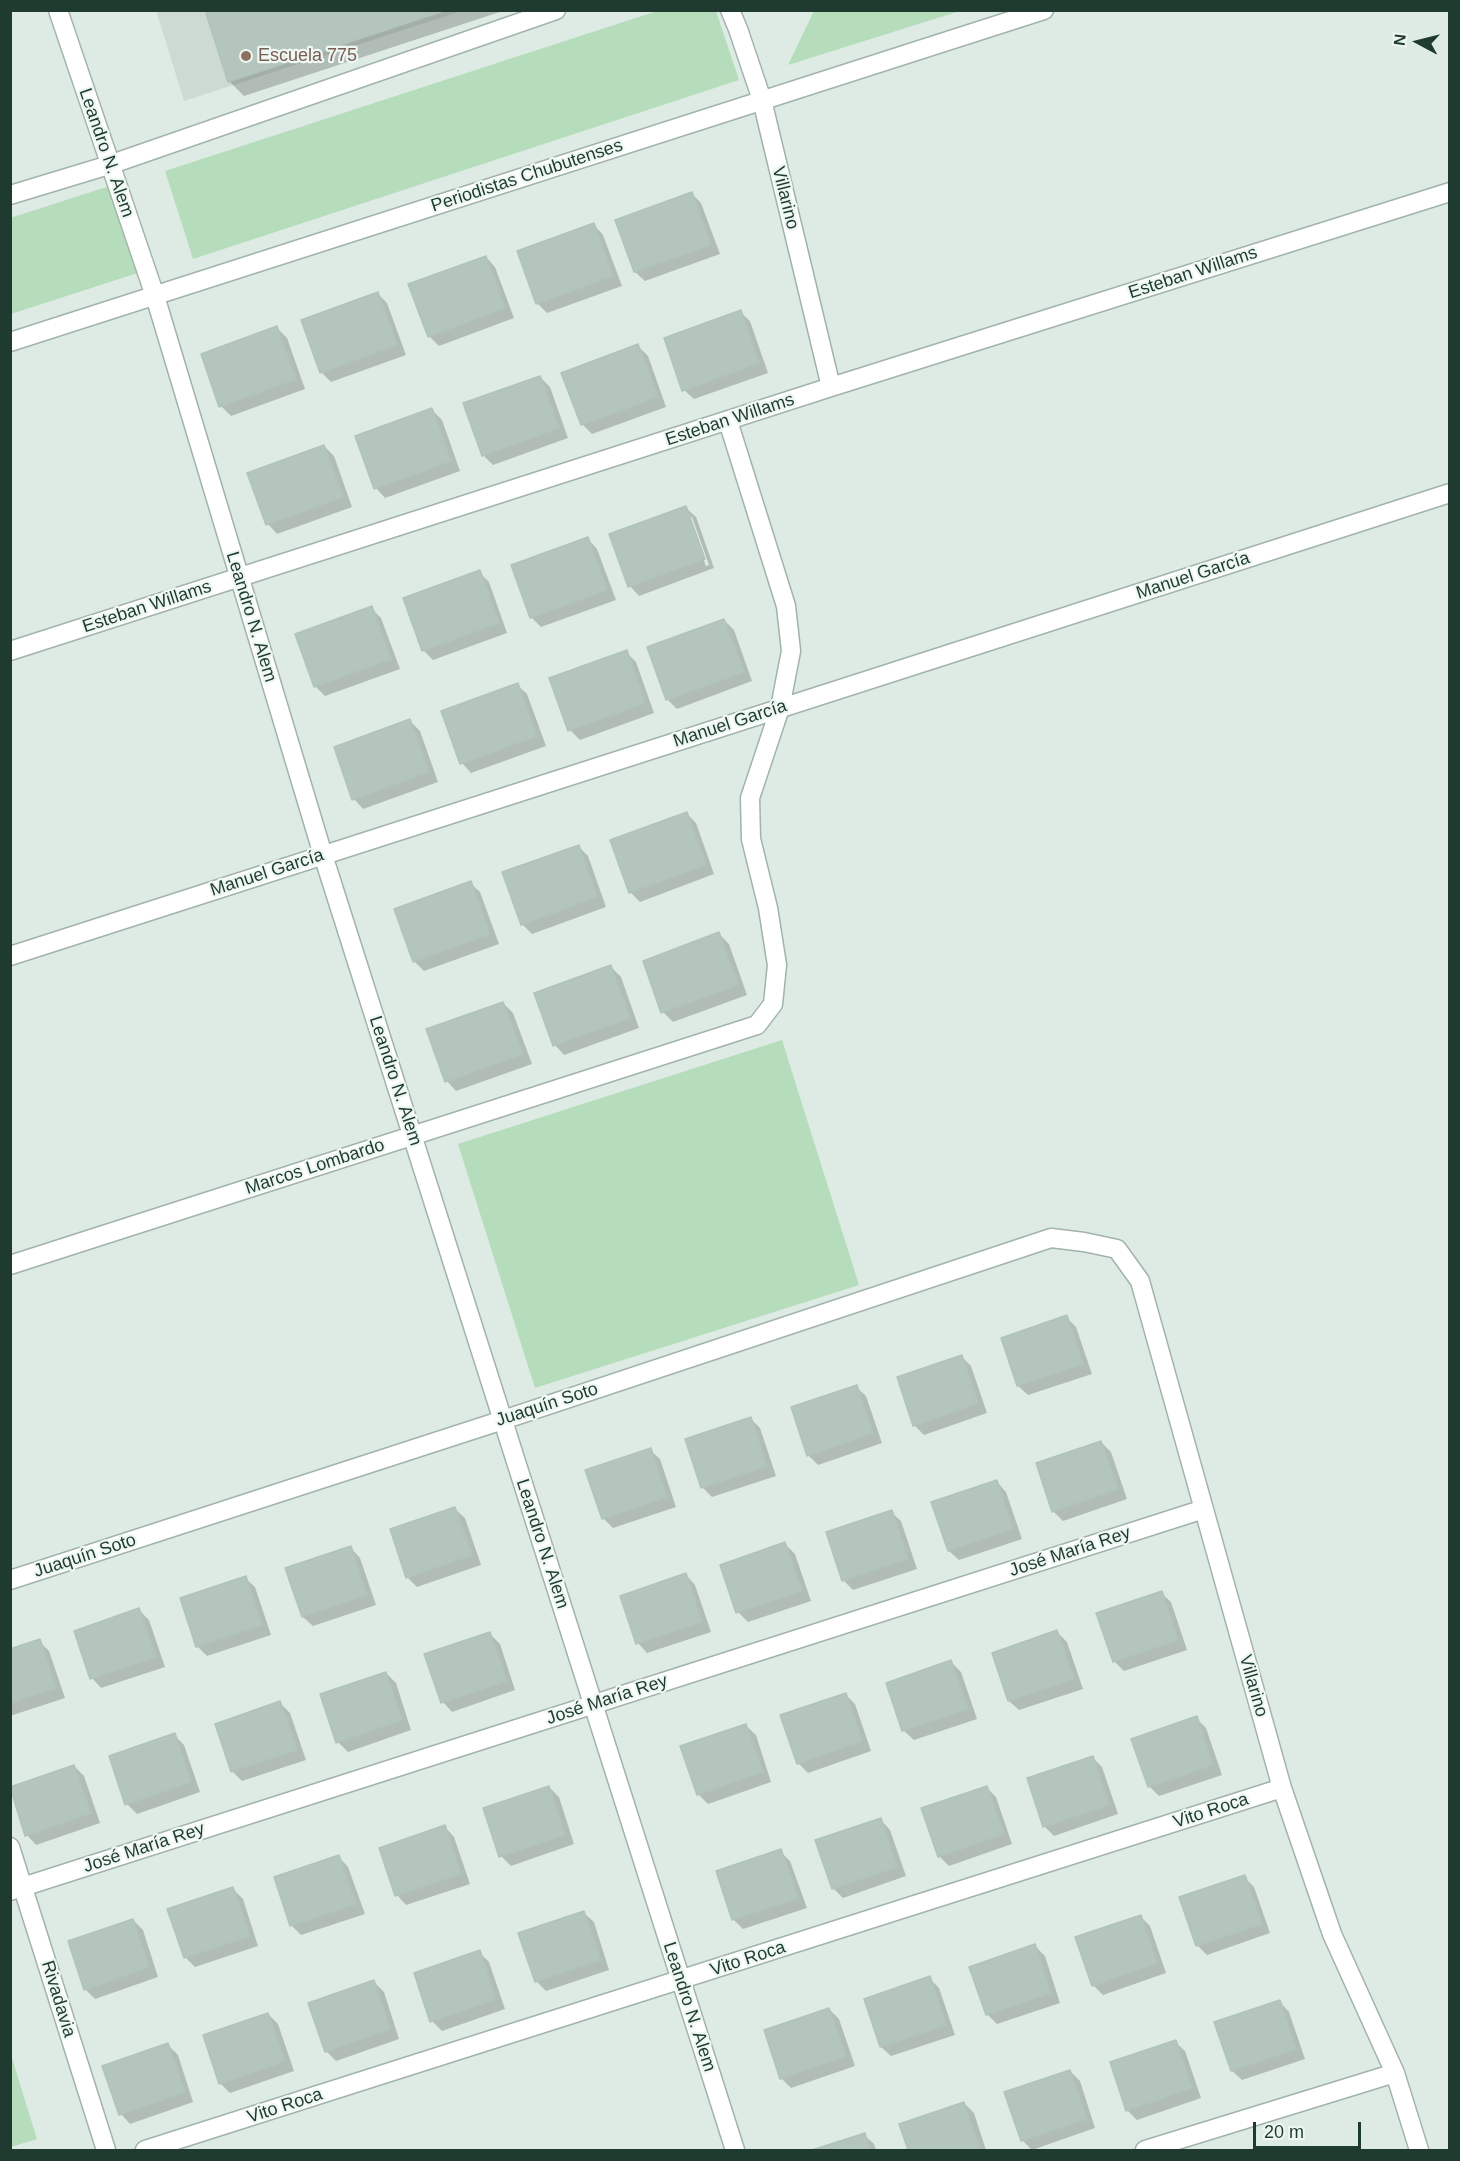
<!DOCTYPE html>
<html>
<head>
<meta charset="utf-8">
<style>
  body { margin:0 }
  #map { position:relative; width:1460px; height:2161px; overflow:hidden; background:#deebe4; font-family:Helvetica,sans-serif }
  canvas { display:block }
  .frame { position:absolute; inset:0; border:12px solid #1f3b30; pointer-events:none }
  .north { position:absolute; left:1388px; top:12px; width:60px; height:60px; -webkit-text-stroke:4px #eef7f2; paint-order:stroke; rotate:277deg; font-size:16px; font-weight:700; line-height:24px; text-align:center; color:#1f3b30 }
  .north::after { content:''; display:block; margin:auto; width:21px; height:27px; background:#1f3b30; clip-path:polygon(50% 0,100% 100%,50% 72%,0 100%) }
  .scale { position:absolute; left:1253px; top:2122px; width:108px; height:27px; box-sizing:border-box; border:3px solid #1f3b30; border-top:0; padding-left:8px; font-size:18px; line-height:21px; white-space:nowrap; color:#1f3b30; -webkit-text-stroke:4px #eef7f2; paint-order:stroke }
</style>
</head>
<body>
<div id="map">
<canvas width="1460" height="2161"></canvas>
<div class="frame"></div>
<div class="north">N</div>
<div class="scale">20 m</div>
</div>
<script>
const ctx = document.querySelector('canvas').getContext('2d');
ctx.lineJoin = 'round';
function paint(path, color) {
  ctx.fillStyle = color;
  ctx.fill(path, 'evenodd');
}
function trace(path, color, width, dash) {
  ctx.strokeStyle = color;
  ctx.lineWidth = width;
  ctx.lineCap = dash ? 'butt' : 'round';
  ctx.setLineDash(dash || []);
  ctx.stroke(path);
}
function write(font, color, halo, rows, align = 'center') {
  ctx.font = font + ' Helvetica,sans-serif';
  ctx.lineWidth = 4.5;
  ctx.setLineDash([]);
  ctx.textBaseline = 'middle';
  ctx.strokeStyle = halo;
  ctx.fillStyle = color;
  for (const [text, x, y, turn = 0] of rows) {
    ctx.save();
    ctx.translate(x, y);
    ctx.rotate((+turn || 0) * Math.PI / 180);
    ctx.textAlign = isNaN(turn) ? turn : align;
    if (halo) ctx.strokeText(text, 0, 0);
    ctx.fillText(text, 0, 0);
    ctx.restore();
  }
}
const built = new Path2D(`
  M156 10 462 11 184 101Z`);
const green = new Path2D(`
  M657 11H716L739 80 193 259 165 171Z
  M814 11V10L960 11 788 65Z
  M119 183 147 270 11 314 10 218Z
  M782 1040 859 1285 535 1388 458 1144Z
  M11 2055 37 2139 11 2147H10Z`);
const shadow = new Path2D(`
  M207 10H506L244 96 229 81Z
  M691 193 701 203 720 254 645 281 635 272Z
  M594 225 603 235 622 286 547 313 537 303Z
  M486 257 495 267 514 318 439 346 429 336Z
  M378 294 387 303 406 355 331 382 321 372Z
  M740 312 750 321 768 373 694 399 684 390Z
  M277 328 287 338 305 389 231 416 221 406Z
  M638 346 648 356 666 407 592 434 582 424Z
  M540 377 550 387 568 438 493 465 484 456 465 404Z
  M432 410 442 420 460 471 385 498 376 488Z
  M324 446 334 456 352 507 277 534 268 524Z
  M686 508 696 517 714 568 639 596 630 586ZM689 517H692L709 565 706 566Z
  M588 539 597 549 616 600 541 627 531 617Z
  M479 572 489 582 507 633 433 660 423 650Z
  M371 608 381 618 400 669 325 696 315 686Z
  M724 620 734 630 752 681 677 709 667 699Z
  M626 652 636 662 654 713 580 740 570 730Z
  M517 685 527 694 546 746 471 773 462 763Z
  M410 721 420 731 438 782 363 809 354 799Z
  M686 813 696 823 714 874 640 902 630 892Z
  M578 846 588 856 606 907 532 934 522 924Z
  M470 883 480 892 499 944 424 971 414 961Z
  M719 934 729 944 747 995 673 1022 663 1012Z
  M611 967 621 977 639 1028 564 1055 555 1045Z
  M503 1003 513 1013 532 1064 456 1091 447 1081Z
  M1066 1317 1076 1327 1092 1374 1028 1395 1018 1386 1003 1339Z
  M962 1357 971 1366 987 1413 924 1435 914 1425Z
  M856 1387 866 1396 882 1443 818 1465 808 1455Z
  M750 1418 760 1428 776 1476 712 1497 702 1487Z
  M1101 1442 1111 1452 1127 1499 1063 1521 1053 1511Z
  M650 1450 660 1459 676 1507 613 1528 603 1518Z
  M997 1482 1006 1492 1022 1539 959 1560 949 1551Z
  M455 1509 465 1518 481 1565 417 1587 407 1577Z
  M891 1512 901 1521 917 1569 853 1590 843 1580Z
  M785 1544 795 1554 811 1601 748 1622 738 1612Z
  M351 1548 360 1558 376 1605 313 1626 303 1617 287 1569Z
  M686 1575 695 1585 711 1632 647 1653 638 1643Z
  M245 1578 255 1587 271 1635 207 1656 197 1646Z
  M1161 1593 1171 1602 1187 1650 1124 1671 1114 1661Z
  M139 1610 149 1620 165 1667 101 1688 92 1678Z
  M1057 1632 1067 1642 1083 1689 1019 1710 1009 1701Z
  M490 1634 500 1644 515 1690 452 1712 443 1702Z
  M39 1641 49 1651 65 1698 10 1716V1651Z
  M951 1662 961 1672 977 1719 914 1740 904 1731 888 1684Z
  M386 1673 396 1683 411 1730 348 1752 338 1742Z
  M845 1694 855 1704 871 1751 808 1773 798 1763Z
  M280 1703 290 1713 306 1760 242 1781 232 1771Z
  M1196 1718 1206 1728 1222 1775 1159 1796 1149 1786Z
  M746 1726 756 1735 771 1782 708 1804 698 1794Z
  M174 1735 184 1745 200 1792 137 1814 127 1804Z
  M1092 1757 1102 1767 1118 1814 1054 1836 1044 1826Z
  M74 1766 84 1776 100 1823 36 1845 27 1835Z
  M549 1787 559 1797 574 1844 511 1866 501 1856Z
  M986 1787 996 1797 1012 1844 949 1866 939 1856Z
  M881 1820 890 1830 906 1876 843 1898 833 1888Z
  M445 1827 454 1837 470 1884 406 1905 397 1895Z
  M780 1851 790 1861 807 1908 743 1929 733 1919Z
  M339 1857 348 1867 365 1914 301 1935 291 1925Z
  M1244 1877 1254 1887 1270 1933 1207 1955 1197 1945Z
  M233 1889 243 1899 258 1946 195 1967 186 1958 169 1910Z
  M584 1913 594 1922 609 1970 546 1991 536 1981Z
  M1140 1916 1150 1926 1166 1973 1103 1995 1093 1985Z
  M133 1920 143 1930 158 1977 95 1999 85 1989Z
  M1035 1946 1045 1956 1060 2003 997 2024 987 2014Z
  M479 1952 489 1962 505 2009 442 2031 432 2021Z
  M929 1978 939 1988 955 2035 891 2056 881 2047 865 2000Z
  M374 1982 384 1992 399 2039 336 2061 326 2051Z
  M1280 2002 1289 2012 1305 2059 1242 2080 1232 2071 1216 2023Z
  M829 2009 839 2019 855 2066 791 2088 781 2078Z
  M268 2014 278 2024 294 2071 230 2093 220 2083Z
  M1175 2042 1185 2051 1201 2098 1137 2120 1127 2110Z
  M168 2045 178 2055 193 2102 130 2124 121 2114Z
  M1070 2071 1080 2081 1095 2128 1032 2150 1022 2140Z
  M964 2103 974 2113 986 2150H909L901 2125Z
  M864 2135 874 2144 876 2150H817Z`);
const building = new Path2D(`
  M205 10H447L228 82Z
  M692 192 711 245 634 272 615 220Z
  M594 223 613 276 536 304 517 251Z
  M486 256 505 308 428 337 408 284Z
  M378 292 397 345 320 373 301 320Z
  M741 310 759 363 682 391 664 338Z
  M277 326 296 379 219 407 201 354Z
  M638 344 658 397 581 425 561 373Z
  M540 376 559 428 482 456 463 403Z
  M432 408 451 461 374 489 355 436Z
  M324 445 343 497 266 525 247 473Z
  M686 506 705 559 628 587 609 534Z
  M588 537 607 590 530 618 511 565Z
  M480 570 499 623 422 651 403 598Z
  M372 606 391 659 314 687 295 634Z
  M724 619 744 672 666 700 647 647Z
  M627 650 645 703 568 731 549 678Z
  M518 683 537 736 460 764 441 711Z
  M410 719 429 772 352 800 334 747Z
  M687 812 706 865 629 893 610 840Z
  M579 845 597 897 521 925 502 872Z
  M471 881 490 934 413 962 394 909Z
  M719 932 738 985 661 1013 643 961Z
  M611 965 630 1018 553 1046 534 993Z
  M503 1002 523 1054 445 1082 426 1029Z
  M1067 1315 1083 1364 1017 1386 1001 1338Z
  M962 1355 978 1403 913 1426 897 1377Z
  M857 1385 873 1433 807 1456 791 1407Z
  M751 1417 767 1466 701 1488 685 1439Z
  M1101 1441 1118 1489 1052 1512 1036 1463Z
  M651 1448 667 1497 602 1519 585 1470Z
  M997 1480 1013 1529 948 1551 931 1502Z
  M455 1507 472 1555 406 1578 390 1529Z
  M892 1510 908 1559 842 1581 826 1532Z
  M785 1542 802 1591 736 1613 720 1565Z
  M351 1546 367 1595 302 1617 285 1568Z
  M686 1573 702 1622 636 1644 620 1596Z
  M246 1576 262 1625 196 1647 180 1598Z
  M1162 1591 1178 1640 1113 1662 1096 1613Z
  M139 1608 156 1657 90 1679 74 1631Z
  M1057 1630 1074 1679 1008 1701 992 1653Z
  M490 1632 507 1681 441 1703 424 1654Z
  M40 1639 56 1688 10 1703V1649Z
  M951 1660 968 1709 902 1731 886 1683Z
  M386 1672 402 1720 336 1743 320 1694Z
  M846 1693 862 1741 797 1764 780 1715Z
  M280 1701 297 1750 231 1772 215 1724Z
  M1197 1716 1213 1765 1148 1787 1131 1739Z
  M746 1724 763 1772 697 1795 680 1746Z
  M175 1733 191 1782 125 1805 109 1756Z
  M1093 1756 1109 1805 1043 1827 1027 1778Z
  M74 1765 91 1813 25 1836 10 1787Z
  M549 1786 565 1835 499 1857 483 1808Z
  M987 1786 1004 1834 938 1857 921 1808Z
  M881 1818 897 1867 832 1889 815 1840Z
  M445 1825 461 1874 395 1896 379 1848Z
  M781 1849 798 1898 732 1920 716 1871Z
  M339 1855 356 1904 290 1926 274 1877Z
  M1245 1875 1262 1924 1196 1946 1179 1897Z
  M233 1887 250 1936 184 1958 167 1909Z
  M584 1911 601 1960 535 1982 518 1933Z
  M1141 1915 1157 1963 1092 1986 1075 1937Z
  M133 1919 149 1967 84 1990 68 1941Z
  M1035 1944 1051 1993 986 2015 969 1967Z
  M480 1950 496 1999 430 2022 414 1973Z
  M930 1976 946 2025 880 2047 864 1999Z
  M374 1980 390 2029 325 2052 308 2003Z
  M1280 2000 1296 2049 1231 2071 1214 2022Z
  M829 2008 846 2056 780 2079 764 2030Z
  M268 2013 285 2061 219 2084 203 2035Z
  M1176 2040 1192 2088 1126 2111 1110 2062Z
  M168 2043 185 2092 119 2115 102 2066Z
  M1070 2070 1087 2119 1021 2141 1004 2092Z
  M964 2102 980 2150H908L899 2124Z
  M865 2133 870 2150H812Z`);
const minor = new Path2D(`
  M58 10 155 296 323 855 735 2150
  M762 100 831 387
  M10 651 831 387 1450 192
  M10 956 1450 493
  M10 1265 757 1025 773 1004 777 965 768 908 751 839 750 798 780 708 791 651 786 606 728 421
  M10 1580 503 1420 1051 1238 1084 1242 1117 1249 1140 1281 1282 1788 1332 1934 1395 2073 1419 2150
  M10 1847 106 2150
  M10 1891 1204 1509
  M145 2150 1282 1788
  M1145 2150 1395 2073`);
const tertiary = new Path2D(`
  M730 10 738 29 762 100
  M10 195 109 165 556 10
  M10 342 1044 10`);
const markers = [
  [246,56,6,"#8d6e63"]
];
const educationNames = [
  ["Escuela 775",258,56]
];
const streetNames = [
  ["Leandro N. Alem",106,153,71],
  ["Periodistas Chubutenses",527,176,-18],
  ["Villarino",785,198,76],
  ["Esteban Willams",1193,273,-18],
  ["Esteban Willams",730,420,-18],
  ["Manuel García",1193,576,-18],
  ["Esteban Willams",147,607,-18],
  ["Leandro N. Alem",251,617,73],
  ["Manuel García",730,724,-18],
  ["Manuel García",267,873,-18],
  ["Leandro N. Alem",395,1081,72],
  ["Marcos Lombardo",315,1167,-18],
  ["Juaquín Soto",547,1405,-18],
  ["Leandro N. Alem",542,1544,72],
  ["José María Rey",1070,1552,-18],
  ["Juaquín Soto",85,1556,-18],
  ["Villarino",1253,1686,74],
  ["José María Rey",607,1700,-18],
  ["Vito Roca",1211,1811,-18],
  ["José María Rey",144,1848,-18],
  ["Vito Roca",748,1959,-18],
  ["Rivadavia",58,1999,73],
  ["Leandro N. Alem",689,2007,72],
  ["Vito Roca",285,2106,-18]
];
paint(built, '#ccdad2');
paint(green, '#b5ddbb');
paint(shadow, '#0003');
paint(building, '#b3c5bc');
trace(building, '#b0c4ba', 1.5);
trace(minor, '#a1b3aa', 21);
trace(tertiary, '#a1b3aa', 21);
trace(minor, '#fff', 18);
trace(tertiary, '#fff', 18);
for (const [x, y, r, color] of markers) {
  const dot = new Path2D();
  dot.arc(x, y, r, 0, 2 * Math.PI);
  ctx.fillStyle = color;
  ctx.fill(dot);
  trace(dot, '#eef7f2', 2);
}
write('18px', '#785e54', '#eef7f2', educationNames, 'left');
write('18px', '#1f3b30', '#eef7f2', streetNames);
</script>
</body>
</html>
